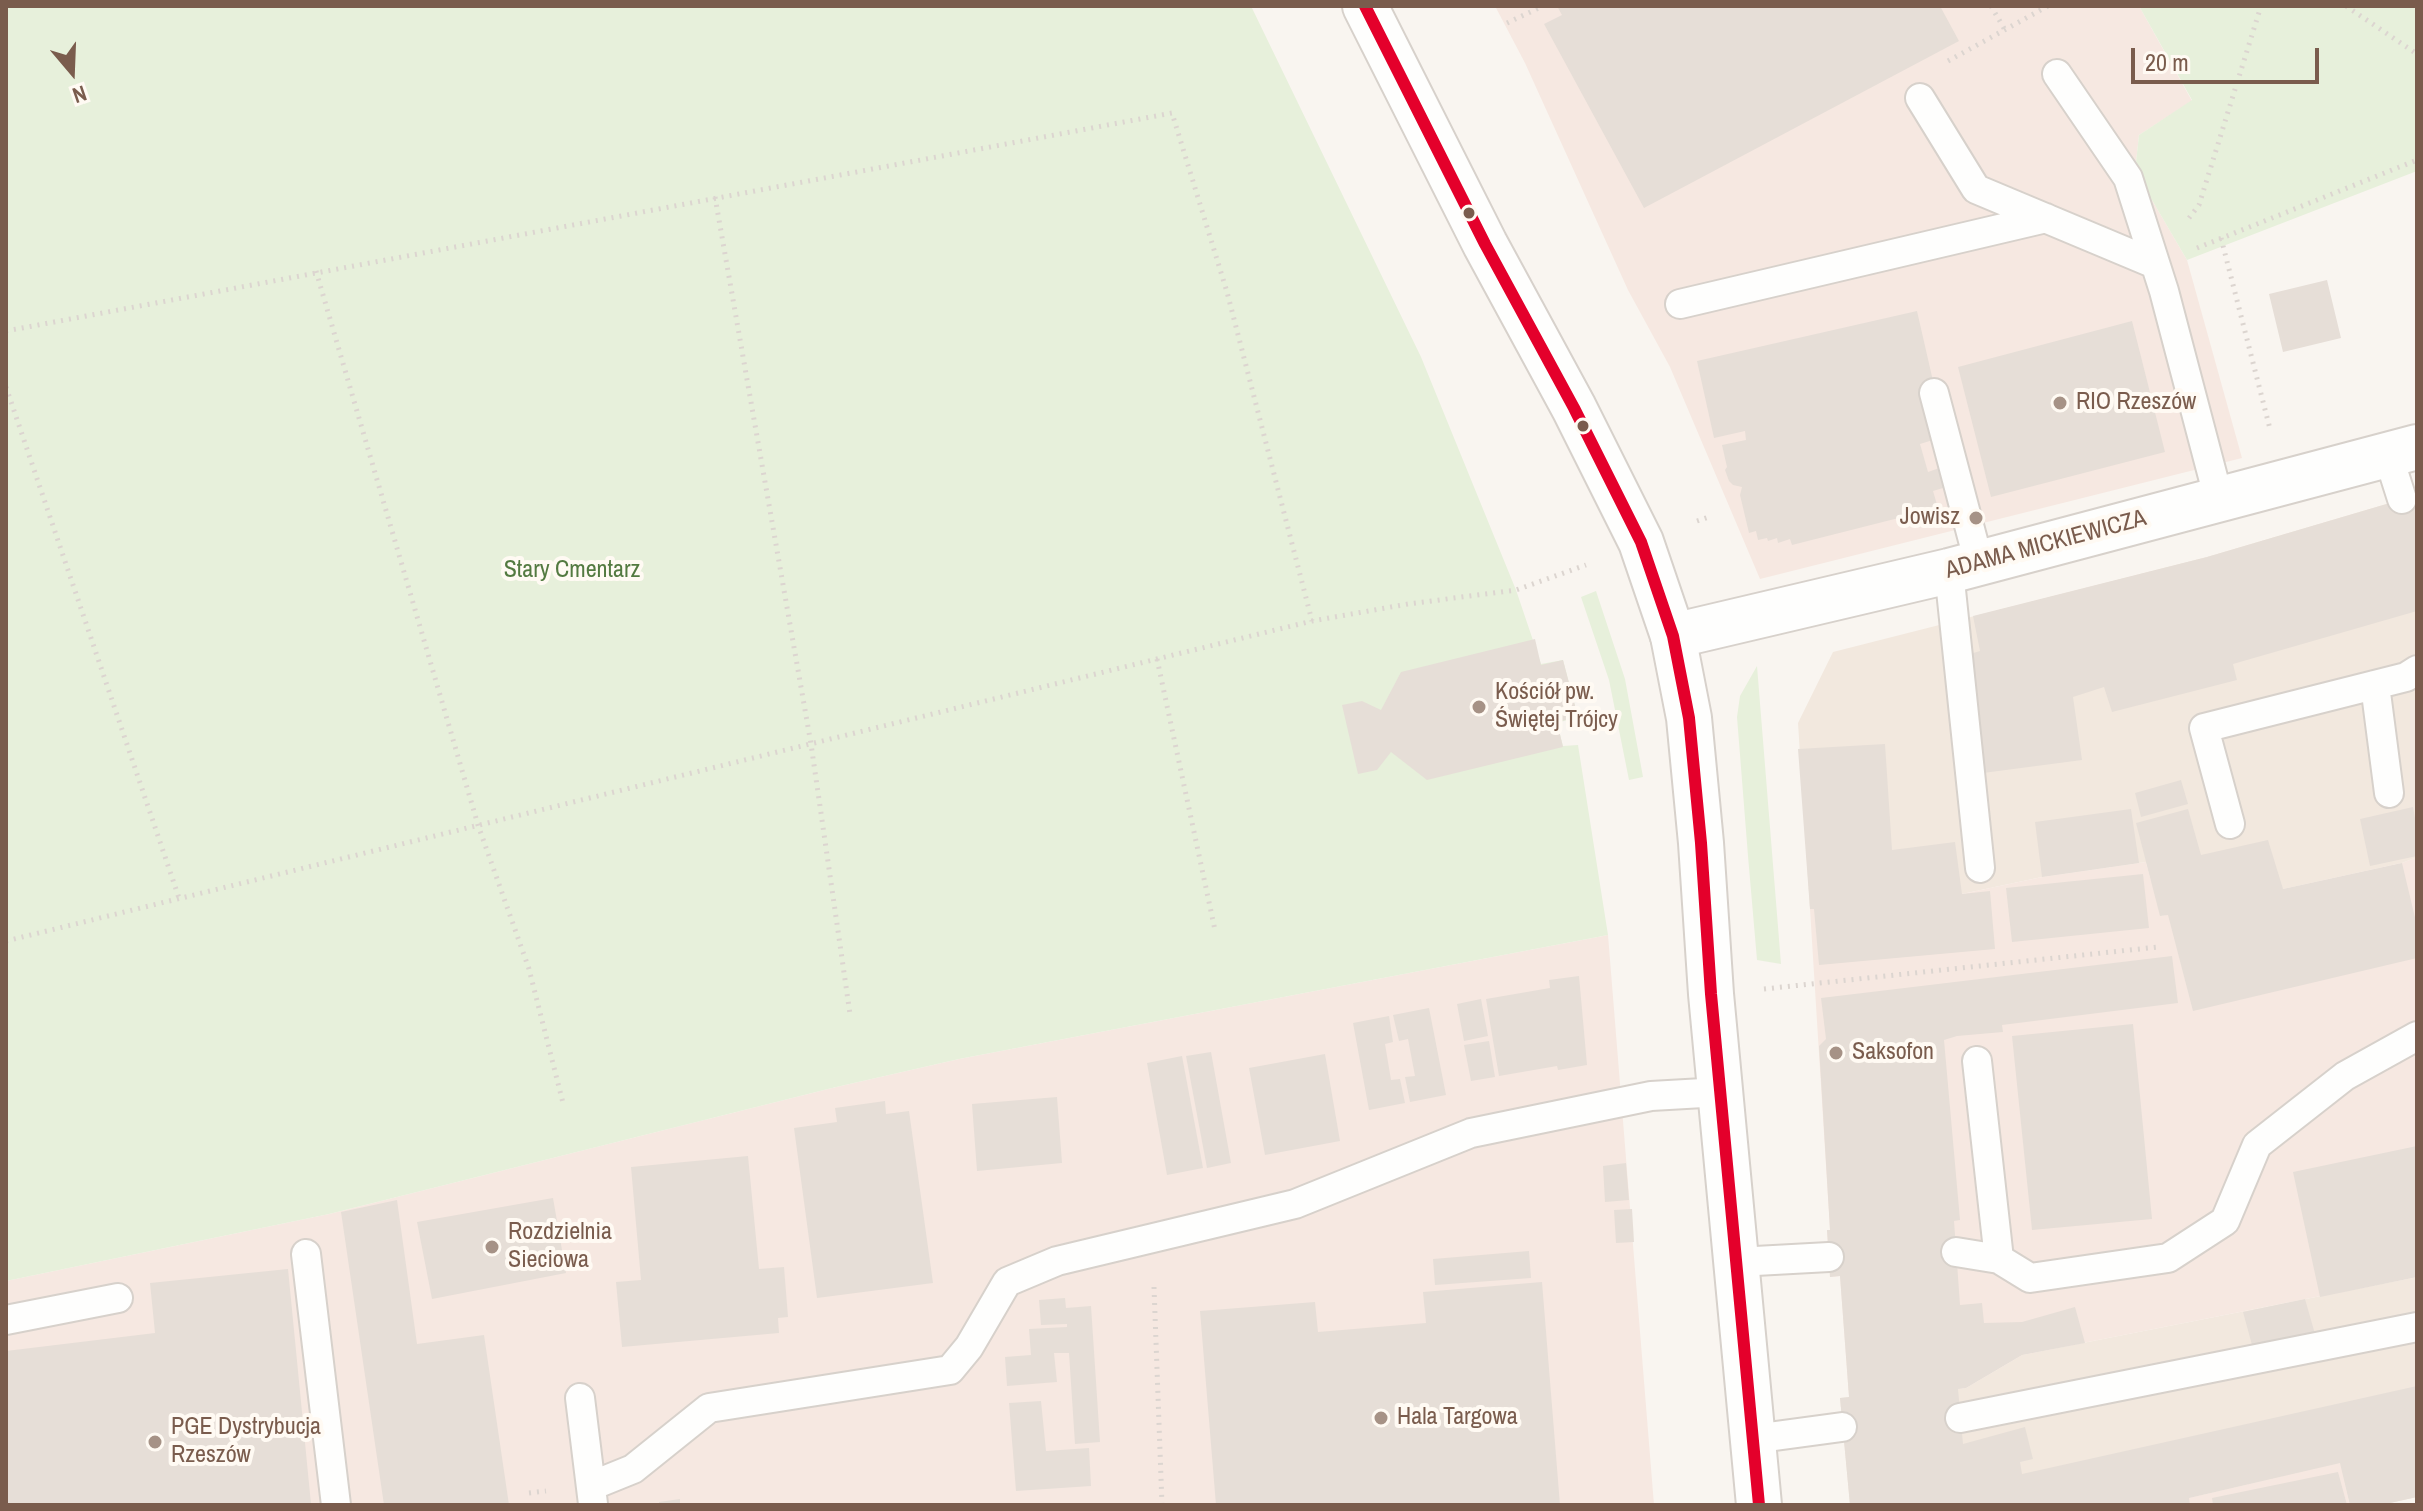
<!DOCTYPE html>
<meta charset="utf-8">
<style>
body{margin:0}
#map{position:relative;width:2423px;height:1511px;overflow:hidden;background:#f9f5f0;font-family:"Archivo Narrow",sans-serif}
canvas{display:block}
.frame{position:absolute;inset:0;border:8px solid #7a5c4d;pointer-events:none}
.north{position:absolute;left:32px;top:32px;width:80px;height:80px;-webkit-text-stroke:6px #fffaf3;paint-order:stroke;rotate:161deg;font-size:22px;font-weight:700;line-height:32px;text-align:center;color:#7a5c4d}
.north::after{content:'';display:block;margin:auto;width:28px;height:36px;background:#7a5c4d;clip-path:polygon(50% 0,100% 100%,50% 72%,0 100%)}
.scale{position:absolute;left:2131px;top:48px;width:188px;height:36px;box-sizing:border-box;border:4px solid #7a5c4d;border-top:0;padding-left:10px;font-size:24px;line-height:28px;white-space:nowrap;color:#7a5c4d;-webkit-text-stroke:6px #fffaf3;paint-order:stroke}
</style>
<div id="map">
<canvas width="2423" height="1511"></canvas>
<div class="frame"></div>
<div class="north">N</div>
<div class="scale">20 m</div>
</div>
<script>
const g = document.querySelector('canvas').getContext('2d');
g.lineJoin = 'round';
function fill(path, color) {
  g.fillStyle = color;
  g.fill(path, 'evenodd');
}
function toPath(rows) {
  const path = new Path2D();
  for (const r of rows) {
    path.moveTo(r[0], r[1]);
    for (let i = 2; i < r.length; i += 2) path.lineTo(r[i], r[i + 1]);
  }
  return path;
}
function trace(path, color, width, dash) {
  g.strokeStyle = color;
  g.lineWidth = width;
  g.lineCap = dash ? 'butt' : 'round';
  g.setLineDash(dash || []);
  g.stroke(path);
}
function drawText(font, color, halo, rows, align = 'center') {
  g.font = font + ' "Archivo Narrow",sans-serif';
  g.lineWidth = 8;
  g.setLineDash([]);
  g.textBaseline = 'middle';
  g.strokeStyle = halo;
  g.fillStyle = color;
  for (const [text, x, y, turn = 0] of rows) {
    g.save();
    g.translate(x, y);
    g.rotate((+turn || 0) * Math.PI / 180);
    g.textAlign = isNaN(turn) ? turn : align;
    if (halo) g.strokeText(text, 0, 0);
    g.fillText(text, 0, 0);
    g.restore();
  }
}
fill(toPath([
 [2417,495,2417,817,2415,818,2417,857,2402,863,2160,916,2146,862,2042,877,1962,894,1810,909,1798,723,1833,652,2207,557],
 [2417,1277,2417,1497,2381,1505,2350,1505,2339,1464,2157,1505,1850,1505,1840,1398,1966,1388,2022,1355]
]), '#f2e8de');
fill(toPath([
 [1495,6,2139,6,2192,101,2139,135,2135,171,2187,260,2242,458,1760,579,1670,367,1628,290,1525,63],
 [2417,857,2417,1277,2022,1355,1966,1388,1849,1397,1840,1276,1830,1277,1827,1230,1830,1230,1810,909,1962,894,2042,877,2146,862,2161,916,2402,863],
 [1608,935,1654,1505,6,1505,6,1281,329,1214,832,1088,959,1059],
 [2340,1463,2350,1505,2157,1505]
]), '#f6e8e1');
fill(toPath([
 [6,6,1251,6,1421,357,1516,590,1541,664,1563,660,1578,717,1557,723,1563,746,1578,745,1608,935,959,1059,832,1088,329,1214,6,1281],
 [2139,6,2417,6,2417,171,2187,260,2135,171,2139,135,2192,100],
 [1596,591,1625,679,1643,777,1629,780,1609,680,1581,597],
 [1757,666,1781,964,1757,960,1748,856,1737,717,1740,696]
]), '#e7f0db');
fill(toPath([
 [1557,6,1940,6,1959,41,1644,208,1544,24,1562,15],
 [2327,280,2341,338,2283,352,2269,294],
 [1917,311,1933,381,1921,384,1936,439,1920,444,1928,472,1948,465,1953,485,1933,491,1938,508,1792,545,1790,539,1778,543,1777,538,1768,541,1767,538,1758,540,1756,531,1749,533,1740,495,1742,487,1733,485,1729,481,1725,470,1727,467,1722,445,1746,440,1745,431,1714,438,1697,361],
 [2132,321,2165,452,1991,497,1958,367],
 [2417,495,2417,611,2233,664,2237,680,2112,712,2104,687,2073,697,2082,760,1983,773,1970,654,1980,651,1973,616,2207,557],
 [1535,639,1541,665,1563,660,1578,717,1557,722,1563,747,1427,780,1391,752,1377,770,1358,774,1342,705,1362,701,1381,710,1401,672],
 [1885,744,1892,850,1955,842,1962,894,1990,891,1995,949,1819,965,1814,909,1810,909,1798,749],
 [2181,780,2188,804,2141,817,2135,793],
 [2413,807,2417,829,2417,856,2370,866,2360,819],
 [2131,809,2139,863,2042,877,2035,822],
 [2188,809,2201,855,2268,840,2283,889,2402,863,2417,926,2417,958,2193,1011,2168,915,2160,916,2136,823],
 [2143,874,2149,928,2012,942,2006,888],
 [2172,956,2178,1003,2002,1025,2003,1032,1957,1036,1944,1040,1960,1220,1954,1221,1960,1305,1982,1303,1984,1323,2022,1322,2075,1307,2085,1343,2022,1355,1966,1388,1958,1389,1963,1444,2025,1427,2033,1459,2020,1462,2022,1474,2417,1386,2417,1497,2381,1505,2350,1505,2340,1463,2189,1498,2190,1505,1850,1505,1840,1398,1849,1397,1840,1276,1830,1277,1827,1230,1830,1230,1819,1046,1826,1039,1821,998],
 [1579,976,1587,1065,1558,1070,1557,1066,1499,1076,1486,999,1550,988,1549,980],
 [1481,999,1488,1036,1464,1041,1457,1004],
 [1429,1008,1446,1095,1410,1102,1405,1077,1415,1076,1408,1039,1399,1041,1393,1015],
 [1389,1016,1393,1042,1385,1044,1391,1080,1400,1079,1405,1103,1369,1110,1353,1023],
 [2133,1024,2152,1219,2032,1230,2012,1036],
 [1489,1041,1495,1077,1471,1081,1464,1045],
 [1211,1052,1231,1163,1207,1168,1186,1056],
 [1325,1054,1340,1141,1265,1155,1249,1068],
 [1182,1056,1203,1168,1167,1175,1147,1063],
 [1057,1097,1062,1163,977,1171,972,1104],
 [885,1101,886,1114,909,1111,933,1283,817,1298,794,1128,837,1122,835,1108],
 [2417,1146,2417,1277,2320,1297,2293,1172],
 [748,1156,759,1269,784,1267,788,1317,778,1318,779,1333,622,1347,616,1282,641,1280,631,1167],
 [1626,1163,1629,1200,1605,1202,1603,1166],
 [553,1198,566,1273,432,1299,417,1222],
 [397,1200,417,1344,484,1335,509,1505,384,1505,341,1212],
 [1632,1209,1634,1242,1616,1243,1614,1210],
 [1529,1251,1531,1278,1435,1285,1433,1259],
 [288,1269,311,1504,6,1505,6,1351,155,1333,150,1283],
 [1542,1282,1560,1505,1216,1505,1200,1311,1315,1302,1318,1332,1426,1323,1423,1292],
 [1065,1298,1066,1308,1091,1306,1100,1442,1075,1444,1069,1353,1054,1353,1057,1382,1007,1386,1005,1357,1031,1355,1029,1329,1067,1327,1067,1324,1041,1325,1039,1300],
 [2305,1299,2317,1341,2255,1356,2243,1312],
 [1041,1401,1046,1451,1089,1448,1091,1486,1016,1491,1009,1403],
 [2338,1472,2347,1505,2213,1505,2212,1498],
 [680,1499,680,1505,659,1505,659,1502]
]), '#e6ded7');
const service = toPath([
 [2057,74,2128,178,2164,291,2219,500],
 [1920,98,1976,189,2155,264],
 [1680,304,2046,218],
 [1934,393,1979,563],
 [2388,455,2402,499],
 [1949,571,1980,868],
 [2375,685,2389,793],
 [2230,824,2204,728,2406,677,2417,670],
 [1977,1061,1999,1259],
 [1956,1252,1999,1259,2030,1278,2168,1258,2225,1221,2257,1145,2345,1076,2417,1036],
 [306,1254,336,1505],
 [1737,1262,1829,1257],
 [6,1320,118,1298],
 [580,1398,593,1504],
 [1960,1418,2417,1327],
 [1753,1439,1842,1427],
 [591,1486,633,1469,709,1408,950,1370,969,1347,1007,1282,1057,1261,1295,1204,1471,1133,1651,1096,1721,1092]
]);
const minor = toPath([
 [1673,636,1949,571,2417,447]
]);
const tertiary = toPath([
 [1365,6,1485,244,1574,408,1641,542,1673,636,1689,718,1701,843,1711,994,1759,1505]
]);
trace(service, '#d7d1cb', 32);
trace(minor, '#d7d1cb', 48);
trace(tertiary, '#d7d1cb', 48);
trace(toPath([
 [1991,6,2005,30],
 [2346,6,2417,54],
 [1507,23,1543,6],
 [1948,61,2048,6],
 [715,197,811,744,850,1014],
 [2189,218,2199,205,2261,6],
 [2221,238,2270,429],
 [2197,248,2417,160],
 [316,271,478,825,529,969,563,1103],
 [6,331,1172,113,1227,292,1312,621],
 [6,387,179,898],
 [1697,521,1709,517],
 [1157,659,1215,930],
 [6,941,1312,621,1408,604,1516,590,1586,565],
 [1764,989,2158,947],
 [1154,1287,1162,1505],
 [529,1493,546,1491]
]), '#dcd5d0', 5, [2, 6]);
trace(service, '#fefefd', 28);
trace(minor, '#fefefd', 44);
trace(tertiary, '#fefefd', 44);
trace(toPath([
 [1365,6,1485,244,1574,408,1641,542,1673,636,1689,718,1701,843,1711,994,1759,1505]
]), '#e4002b', 12);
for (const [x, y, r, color] of [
 [1469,213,7,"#7a5c4d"],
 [2060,403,8,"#a69286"],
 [1583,426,7,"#7a5c4d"],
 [1976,518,8,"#a69286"],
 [1479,707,8,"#a69286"],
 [1836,1053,8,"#a69286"],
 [492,1247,8,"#a69286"],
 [1381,1418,8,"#a69286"],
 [155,1442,8,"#a69286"]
]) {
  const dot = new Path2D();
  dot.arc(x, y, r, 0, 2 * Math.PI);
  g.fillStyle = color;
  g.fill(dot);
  trace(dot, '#fffaf3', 3);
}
drawText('24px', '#7a5c4d', '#fffaf3', [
 ["RIO Rzeszów",2076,403],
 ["Jowisz",1960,518,"right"],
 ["Kościół pw.",1495,693],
 ["Świętej Trójcy",1495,721],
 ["Saksofon",1852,1053],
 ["Rozdzielnia",508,1233],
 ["Sieciowa",508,1261],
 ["Hala Targowa",1397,1418],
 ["PGE Dystrybucja",171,1428],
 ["Rzeszów",171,1456]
], 'left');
drawText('24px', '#7a5c4d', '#fffaf3', [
 ["ADAMA MICKIEWICZA",2046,545,-15]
]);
drawText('24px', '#537a41', '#fffaf3', [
 ["Stary Cmentarz",572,571]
]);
</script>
